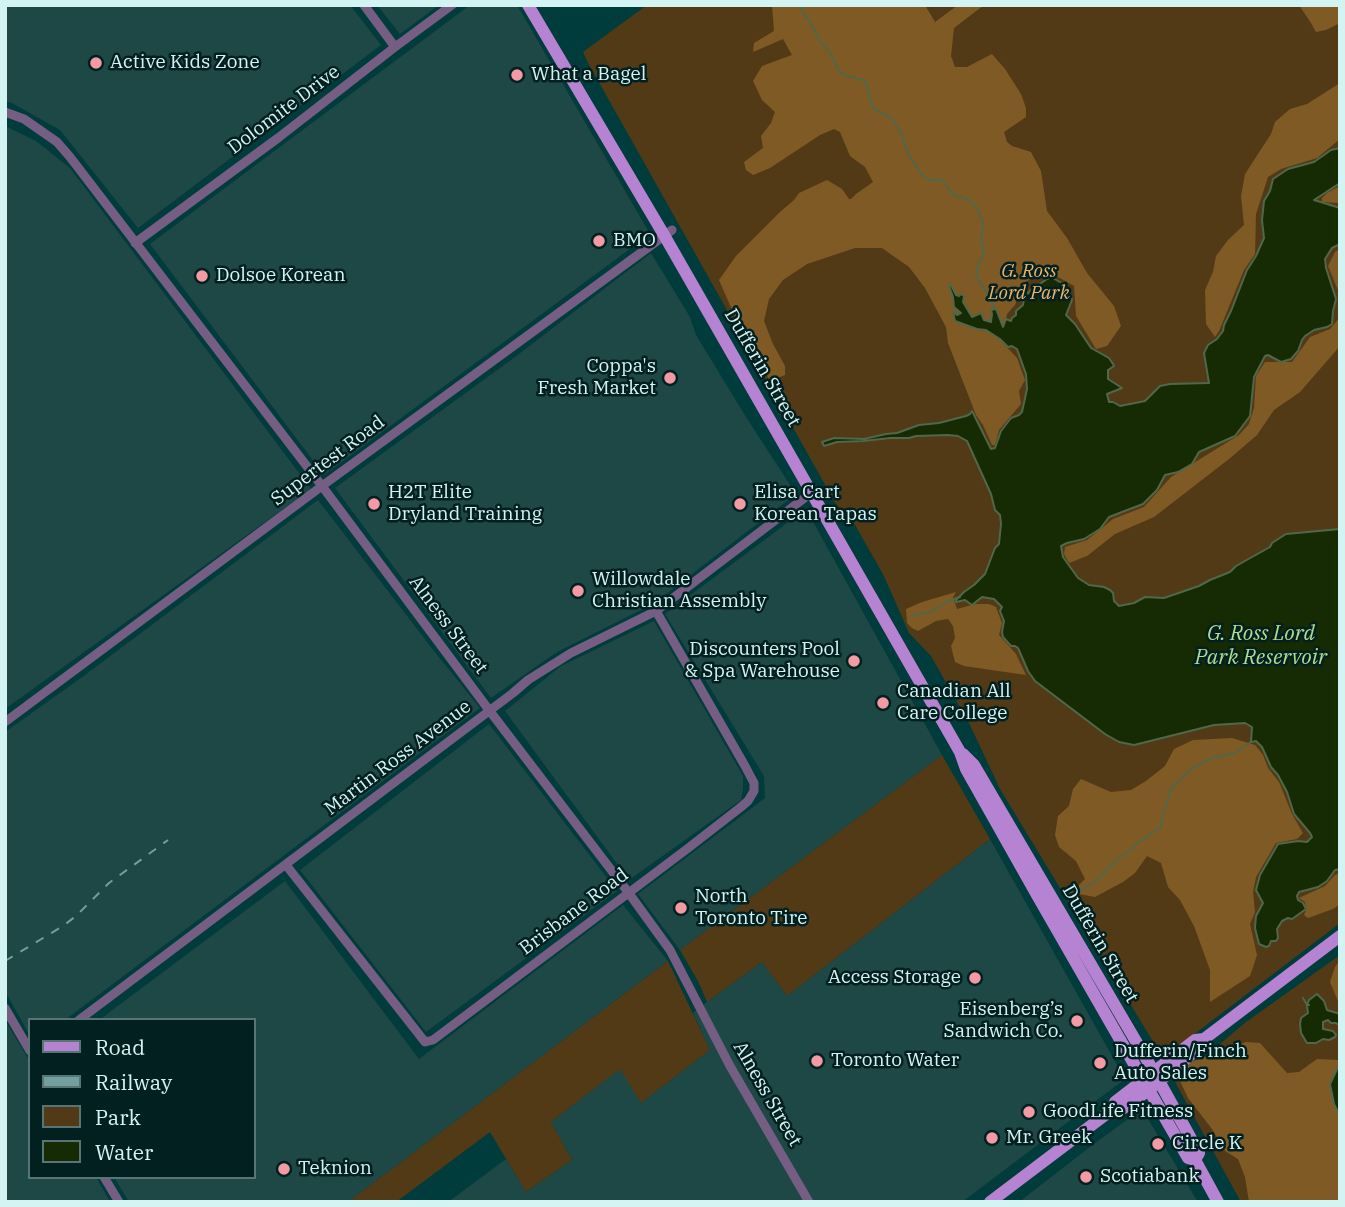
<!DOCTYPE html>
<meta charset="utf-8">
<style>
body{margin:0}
#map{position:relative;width:1345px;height:1207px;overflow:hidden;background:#003c3b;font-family:"IBM Plex Serif",serif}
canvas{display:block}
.frame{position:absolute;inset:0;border:7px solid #d3f4f2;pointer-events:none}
.legend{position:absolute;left:28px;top:1018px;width:228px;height:161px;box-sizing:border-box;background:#032020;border:2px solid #567574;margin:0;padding:9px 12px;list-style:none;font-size:21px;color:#d3f4f2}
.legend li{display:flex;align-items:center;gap:14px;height:35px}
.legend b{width:35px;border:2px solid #567574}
</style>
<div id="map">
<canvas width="1345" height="1207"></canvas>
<div class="frame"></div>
<ul class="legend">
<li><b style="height:9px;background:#b583d1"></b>Road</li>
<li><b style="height:9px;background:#719f9d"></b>Railway</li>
<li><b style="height:19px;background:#533a16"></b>Park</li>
<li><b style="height:19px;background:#162a03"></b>Water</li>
</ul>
</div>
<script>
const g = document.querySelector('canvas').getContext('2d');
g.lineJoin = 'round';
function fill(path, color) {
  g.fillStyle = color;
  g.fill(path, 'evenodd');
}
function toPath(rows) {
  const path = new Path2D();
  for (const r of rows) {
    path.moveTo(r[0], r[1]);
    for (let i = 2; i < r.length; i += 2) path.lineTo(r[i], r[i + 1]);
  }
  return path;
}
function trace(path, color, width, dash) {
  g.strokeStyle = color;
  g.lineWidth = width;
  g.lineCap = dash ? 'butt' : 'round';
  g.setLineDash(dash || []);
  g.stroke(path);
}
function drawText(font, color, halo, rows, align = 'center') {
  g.font = font + ' "IBM Plex Serif",serif';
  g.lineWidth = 5;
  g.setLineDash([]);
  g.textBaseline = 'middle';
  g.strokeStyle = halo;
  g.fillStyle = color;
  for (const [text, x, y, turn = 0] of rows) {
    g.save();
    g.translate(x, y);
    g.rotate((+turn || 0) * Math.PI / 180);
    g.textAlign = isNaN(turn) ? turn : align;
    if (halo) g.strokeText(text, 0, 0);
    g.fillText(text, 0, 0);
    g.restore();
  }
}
fill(toPath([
 [5,5,350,5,381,45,138,228,60,130,12,103,5,101],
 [377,5,439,5,400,34],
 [470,5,517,5,650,234,324,475,150,244],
 [5,126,36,141,70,168,311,489,5,709],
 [651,253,690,317,696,335,746,417,796,494,653,604,557,652,491,698,335,488,511,360],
 [318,500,434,651,480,708,65,1020,30,1020,30,1036,5,991,5,732,85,675],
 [806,509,942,755,680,950,638,894,765,798,764,776,665,614],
 [654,621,743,776,743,789,741,800,629,880,505,711,561,666],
 [489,724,617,891,426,1032,300,870],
 [990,839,1125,1079,962,1202,448,1202,506,1159,526,1192,572,1160,551,1122,621,1068,641,1103,710,1050,693,1013,707,1002,762,962,787,996],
 [285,881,419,1059,623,905,668,961,348,1202,129,1202,114,1177,254,1177,254,1020,99,1020],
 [5,1020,30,1062,30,1177,96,1177,110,1202,5,1202],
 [1142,1109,1198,1202,1019,1202,1095,1143]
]), '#1d4846');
fill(toPath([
 [647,5,1340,5,1340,923,1163,1058,1000,789,970,725,931,656,909,633,884,576,854,523,837,506,587,61,583,52],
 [942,755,990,839,787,996,762,962,707,1002,698,981,680,950],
 [1340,955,1340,1202,1241,1202,1175,1082,1246,1022],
 [668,961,710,1050,641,1103,620,1069,551,1122,572,1160,526,1192,490,1132,396,1202,348,1202]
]), '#533a16');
fill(toPath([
 [772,5,925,5,935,22,958,5,984,5,954,28,951,56,955,67,967,67,992,54,1005,69,1021,94,1026,108,1026,117,1004,132,1007,142,1012,146,1031,152,1041,171,1047,211,1067,238,1087,273,1114,306,1121,326,1107,346,1096,349,1076,316,1074,286,1051,273,1031,278,1022,286,1015,305,1007,314,1002,342,1017,358,1025,380,1019,391,1021,404,999,430,995,445,992,445,983,425,976,415,948,343,946,327,925,288,909,267,882,248,855,248,807,264,783,280,769,299,764,321,773,344,785,366,785,375,770,381,740,328,719,280,736,256,780,212,794,200,799,193,827,180,842,189,849,199,851,199,856,194,873,182,865,167,850,156,840,132,834,129,820,135,770,168,753,175,746,170,744,162,763,148,761,136,771,123,775,112,762,100,753,81,762,66,792,55,783,39,753,52,754,43,774,31],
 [1299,5,1340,5,1340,23,1326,30,1316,32,1311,23],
 [1340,83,1340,139,1317,158,1281,169,1268,177,1256,214,1255,254,1244,270,1219,331,1215,337,1206,324,1205,290,1213,272,1216,256,1228,240,1244,225,1241,196,1245,174,1271,134,1275,122,1290,109,1307,104],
 [1340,186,1340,203,1322,202,1322,198,1327,193],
 [1340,249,1340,295,1328,266,1335,252],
 [1340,317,1340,346,1300,392,1274,410,1257,435,1229,459,1154,517,1115,534,1087,556,1069,563,1064,554,1065,547,1087,540,1113,519,1144,507,1171,477,1239,435,1249,424,1254,408,1256,376,1265,362,1292,362,1310,337,1330,329],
 [956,592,953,597,957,609,975,604,989,604,996,607,1002,623,999,635,1016,654,1026,675,964,666,955,662,951,646,955,638,953,626,948,619,936,621,918,631,912,628,907,623,906,609,922,602],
 [1232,738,1255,745,1263,755,1268,768,1279,782,1292,814,1303,833,1297,839,1276,843,1256,877,1253,892,1255,912,1250,924,1257,955,1250,976,1210,1002,1210,970,1194,926,1180,900,1168,887,1161,863,1147,856,1135,873,1123,882,1095,897,1079,894,1079,885,1085,879,1076,861,1059,847,1055,835,1058,816,1069,806,1073,789,1081,779,1111,792,1131,790,1146,781,1165,766,1174,749,1193,740],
 [1340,873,1340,904,1333,909,1308,918,1304,915,1306,910,1305,902,1299,898,1325,886,1335,875],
 [1340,960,1340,1006,1330,982,1335,967],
 [1246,1042,1260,1043,1287,1073,1299,1072,1317,1059,1340,1060,1340,1202,1249,1202,1245,1177,1238,1159,1225,1151,1212,1129,1188,1098,1180,1081,1181,1069,1193,1061]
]), '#805a25');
const water = toPath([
 [1340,148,1340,183,1314,200,1340,208,1340,244,1332,248,1325,259,1326,268,1336,299,1333,311,1332,324,1327,327,1314,330,1305,336,1302,340,1298,351,1291,359,1281,362,1268,355,1265,356,1254,377,1250,416,1235,436,1199,452,1192,464,1178,472,1165,475,1157,490,1143,504,1109,517,1100,529,1084,539,1067,543,1061,546,1063,557,1078,578,1089,585,1104,587,1110,590,1113,593,1114,601,1119,606,1134,603,1145,597,1164,598,1199,586,1210,580,1230,572,1236,566,1270,547,1272,543,1286,534,1340,529,1340,869,1335,870,1327,881,1318,887,1299,892,1297,896,1298,900,1303,903,1306,909,1292,919,1288,918,1282,921,1277,929,1278,938,1276,941,1271,941,1269,946,1266,947,1259,944,1255,928,1256,916,1263,903,1256,890,1260,875,1278,844,1298,841,1307,842,1312,837,1310,833,1294,814,1287,792,1278,775,1271,767,1262,747,1256,741,1251,742,1252,727,1245,723,1214,725,1134,745,1119,742,1105,734,1035,681,1028,671,1018,648,1015,646,1011,646,1003,637,1002,632,1004,621,1000,611,1002,607,994,599,982,597,972,605,965,600,956,602,956,600,964,592,974,585,985,574,995,548,999,544,1001,524,1000,515,995,510,991,494,967,441,958,436,948,435,916,436,909,438,890,438,863,441,837,442,824,446,822,442,834,438,864,439,886,434,897,433,919,425,939,423,966,416,970,414,972,411,991,449,995,448,1001,431,1011,418,1019,415,1022,412,1027,389,1026,374,1017,349,1012,346,1008,347,1000,339,986,330,977,329,955,321,953,312,957,315,961,313,954,307,953,297,949,286,950,285,952,287,956,295,959,296,961,294,964,296,963,302,972,317,981,313,984,320,991,322,992,314,991,310,996,309,1003,327,1006,319,1011,321,1012,318,1016,315,1016,311,1023,305,1024,298,1030,291,1047,279,1051,277,1065,285,1070,293,1072,300,1066,315,1075,324,1091,348,1109,358,1113,364,1114,366,1108,370,1108,379,1122,388,1107,394,1109,402,1113,402,1120,406,1145,401,1160,386,1170,384,1209,383,1204,353,1208,345,1217,339,1223,331,1224,325,1231,311,1247,270,1256,256,1264,238,1262,220,1264,201,1270,191,1273,179,1288,169,1314,162,1331,150,1340,148],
 [1317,994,1324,1001,1327,1010,1340,1014,1340,1026,1336,1023,1331,1023,1328,1020,1323,1022,1323,1029,1333,1031,1336,1035,1335,1037,1329,1040,1323,1039,1316,1043,1307,1043,1301,1033,1300,1024,1301,1018,1308,1013,1307,1005,1309,1000,1317,994],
 [1340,1063,1339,1085,1340,1116,1334,1104,1330,1084,1340,1063]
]);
fill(water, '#162a03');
trace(water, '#4f674b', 2);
trace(toPath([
 [800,5,801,9,813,27,818,38,830,53,839,71,844,75,863,80,866,82,872,107,877,111,890,117,894,122,901,133,909,156,923,176,929,180,942,180,953,195,968,199,978,209,983,224,981,240,984,254,979,263,976,276,987,293,994,308],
 [912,615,931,612,946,602,960,597],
 [1071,893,1081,890,1096,881,1119,858,1132,849,1137,843,1161,827,1162,817,1172,787,1191,769,1212,758,1235,753,1251,742],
 [1303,998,1307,1005,1309,1005]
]), '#4f674b', 2);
trace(toPath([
 [364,5,395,47],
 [5,112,24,119,57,142,70,157,322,486,489,710,628,892,670,950,730,1066,809,1202],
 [135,243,278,138,395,47,452,5],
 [5,722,322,486,672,230],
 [286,865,425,1042,433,1040,687,849,741,807,748,801,754,791,754,783,745,766,656,611],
 [5,1008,30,1051],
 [79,1020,513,693,528,680,571,653,656,611,815,490],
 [104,1177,119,1202]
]), '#755d83', 9);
trace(toPath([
 [528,5,664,235,960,752,966,769,1037,895,1188,1158,1195,1160,1218,1202],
 [963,754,974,765,1154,1072,1199,1153,1195,1160],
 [1113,1109,1122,1109,1150,1089,1200,1047,1204,1039,1340,936],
 [990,1202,1113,1109,1115,1102,1195,1040,1204,1039]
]), '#b583d1', 12);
trace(toPath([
 [5,961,63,926,76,916,109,883,168,840]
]), '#719f9d', 2, [9, 9]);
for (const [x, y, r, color] of [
 [96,63,7,"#f49aa4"],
 [517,75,7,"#f49aa4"],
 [599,241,7,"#f49aa4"],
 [202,276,7,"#f49aa4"],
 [670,378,7,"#f49aa4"],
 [374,504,7,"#f49aa4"],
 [740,504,7,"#f49aa4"],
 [578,591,7,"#f49aa4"],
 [854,661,7,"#f49aa4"],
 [883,703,7,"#f49aa4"],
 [681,908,7,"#f49aa4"],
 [975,978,7,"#f49aa4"],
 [1077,1021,7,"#f49aa4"],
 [817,1061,7,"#f49aa4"],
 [1100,1063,7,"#f49aa4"],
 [1029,1112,7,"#f49aa4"],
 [992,1138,7,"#f49aa4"],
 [1158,1144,7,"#f49aa4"],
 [284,1169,7,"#f49aa4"],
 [1086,1177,7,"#f49aa4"]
]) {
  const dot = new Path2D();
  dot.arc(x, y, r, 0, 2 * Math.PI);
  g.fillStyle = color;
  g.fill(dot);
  trace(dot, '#032020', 2.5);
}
drawText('19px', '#d3f4f2', '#032020', [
 ["Active Kids Zone",110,63],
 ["What a Bagel",531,75],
 ["BMO",613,241],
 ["Dolsoe Korean",216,276],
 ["Coppa's",656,367,"right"],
 ["Fresh Market",656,389,"right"],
 ["H2T Elite",388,493],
 ["Dryland Training",388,515],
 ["Elisa Cart",754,493],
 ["Korean Tapas",754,515],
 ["Willowdale",592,580],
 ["Christian Assembly",592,602],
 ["Discounters Pool",840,650,"right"],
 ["& Spa Warehouse",840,672,"right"],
 ["Canadian All",897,692],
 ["Care College",897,714],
 ["North",695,897],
 ["Toronto Tire",695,919],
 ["Access Storage",961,978,"right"],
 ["Eisenberg’s",1063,1010,"right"],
 ["Sandwich Co.",1063,1032,"right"],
 ["Dufferin/Finch",1114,1052],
 ["Auto Sales",1114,1074],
 ["Toronto Water",831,1061],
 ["GoodLife Fitness",1043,1112],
 ["Mr. Greek",1006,1138],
 ["Circle K",1172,1144],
 ["Teknion",298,1169],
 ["Scotiabank",1100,1177]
], 'left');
drawText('19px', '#d3f4f2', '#032020', [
 ["Dolomite Drive",284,110,-37],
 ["Dufferin Street",762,368,60],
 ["Supertest Road",328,461,-37],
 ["Alness Street",448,625,53],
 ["Martin Ross Avenue",398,758,-37],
 ["Brisbane Road",574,912,-37],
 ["Dufferin Street",1100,944,60],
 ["Alness Street",767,1094,60]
]);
drawText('italic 19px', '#edb367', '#032020', [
 ["G. Ross",1029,272],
 ["Lord Park",1029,294]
]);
drawText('italic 21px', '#b0dd8e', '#032020', [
 ["G. Ross Lord",1261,634],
 ["Park Reservoir",1261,658]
]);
</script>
